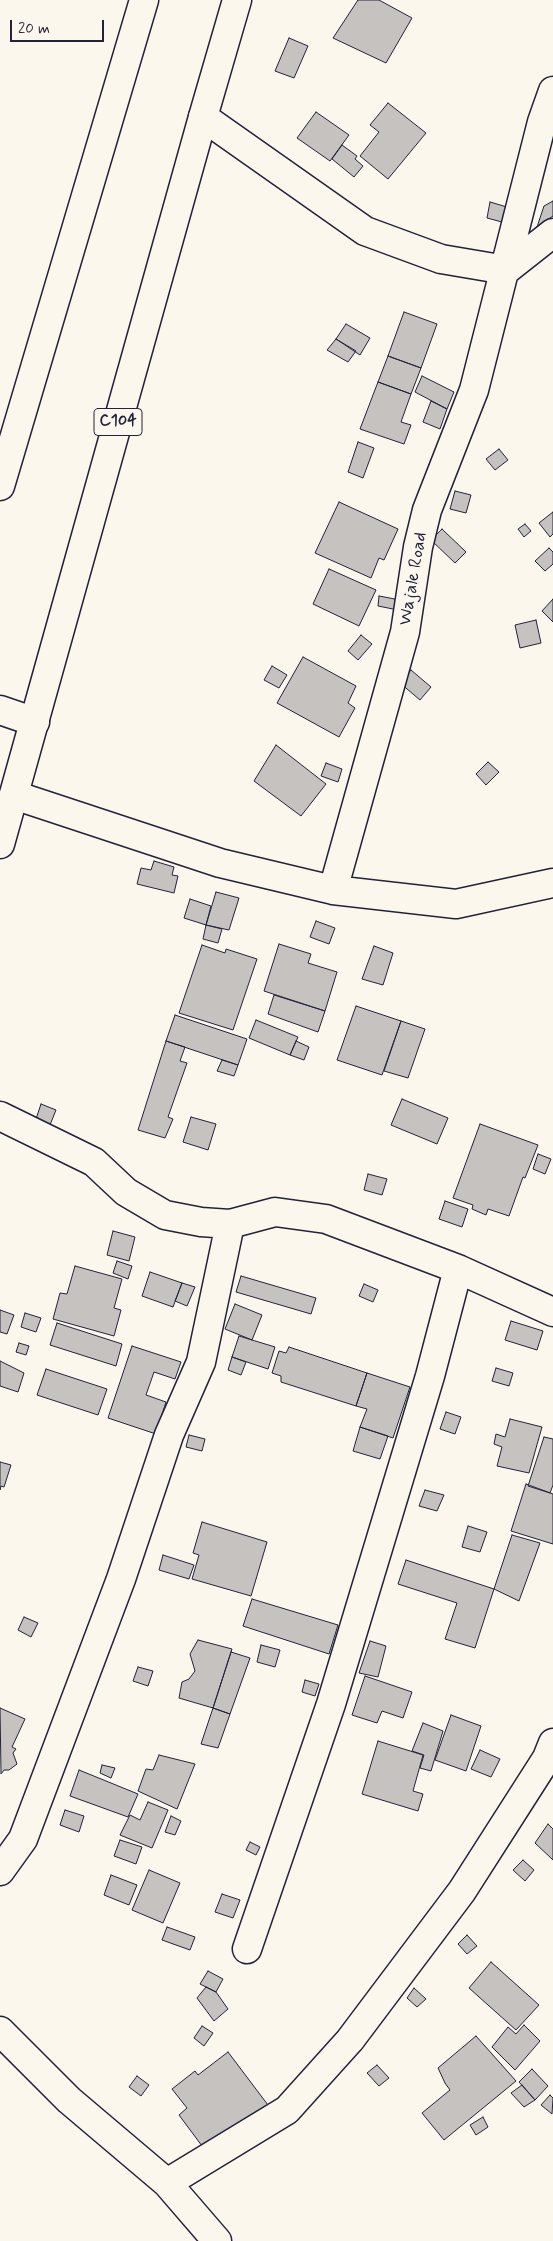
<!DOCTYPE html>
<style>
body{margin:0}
#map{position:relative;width:553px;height:2241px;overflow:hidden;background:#fbf7ec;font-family:Mynerve,sans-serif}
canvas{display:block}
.scale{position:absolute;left:10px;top:20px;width:94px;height:22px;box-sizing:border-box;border:2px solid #22223b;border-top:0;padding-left:6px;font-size:15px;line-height:18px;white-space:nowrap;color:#22223b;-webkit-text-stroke:4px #fbf7ec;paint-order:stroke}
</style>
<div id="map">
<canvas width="553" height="2241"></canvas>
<div class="scale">20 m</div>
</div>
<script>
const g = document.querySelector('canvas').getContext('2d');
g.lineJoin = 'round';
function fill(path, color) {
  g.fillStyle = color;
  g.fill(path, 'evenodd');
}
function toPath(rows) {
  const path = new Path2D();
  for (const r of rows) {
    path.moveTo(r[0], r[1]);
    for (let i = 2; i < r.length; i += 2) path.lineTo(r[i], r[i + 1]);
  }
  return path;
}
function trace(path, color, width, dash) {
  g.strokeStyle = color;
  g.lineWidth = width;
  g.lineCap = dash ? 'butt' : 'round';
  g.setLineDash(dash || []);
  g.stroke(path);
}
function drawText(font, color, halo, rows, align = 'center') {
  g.font = font + ' Mynerve,sans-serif';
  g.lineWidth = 4;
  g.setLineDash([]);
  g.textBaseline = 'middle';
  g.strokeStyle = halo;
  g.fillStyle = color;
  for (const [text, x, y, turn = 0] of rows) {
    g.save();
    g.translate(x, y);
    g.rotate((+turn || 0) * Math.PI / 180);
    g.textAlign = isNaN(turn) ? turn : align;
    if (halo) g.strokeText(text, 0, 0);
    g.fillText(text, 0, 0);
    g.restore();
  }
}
const building = toPath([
 [358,0,379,0,412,18,386,63,333,38,358,0],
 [289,38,308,46,294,78,275,71,289,38],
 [388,103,426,133,388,179,360,156,379,132,370,125,388,103],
 [316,112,349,135,330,161,297,138,316,112],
 [342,145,357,156,355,159,363,166,354,177,332,159,342,145],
 [553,201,553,216,537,227,544,206,553,201],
 [490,202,507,207,502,222,487,218,490,202],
 [404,312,437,324,421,368,388,356,404,312],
 [346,324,370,338,360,355,336,339,346,324],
 [336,339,356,351,348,362,327,350,336,339],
 [388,356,421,368,411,394,378,382,388,356],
 [422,376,454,392,447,409,415,392,422,376],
 [378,382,411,394,401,422,411,425,404,444,360,429,378,382],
 [431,401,447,409,440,429,423,422,431,401],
 [358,442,374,448,363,478,348,472,358,442],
 [499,449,508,460,495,470,486,459,499,449],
 [455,491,471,495,466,513,450,509,455,491],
 [339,502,398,529,384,560,379,558,371,578,315,553,339,502],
 [553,512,553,534,550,537,539,523,553,512],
 [525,524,531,531,524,537,518,529,525,524],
 [442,529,466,552,455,563,431,540,442,529],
 [549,548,553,552,553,564,545,571,535,561,549,548],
 [329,569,376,590,359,626,313,604,329,569],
 [379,596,400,600,398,610,378,606,379,596],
 [553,599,553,622,542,611,553,599],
 [536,620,541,643,520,648,515,625,536,620],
 [361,635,372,644,358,660,348,651,361,635],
 [303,657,356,686,348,703,355,708,339,737,277,703,303,657],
 [272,666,287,675,279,688,264,680,272,666],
 [411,670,431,687,420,700,400,683,411,670],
 [276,745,326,784,301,816,254,781,276,745],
 [488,762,499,772,486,785,476,774,488,762],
 [326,763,342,769,338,782,321,776,326,763],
 [154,861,174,867,172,875,178,876,174,893,137,884,141,868,151,870,154,861],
 [216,892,239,898,229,930,206,925,216,892],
 [190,899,211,906,206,925,184,918,190,899],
 [316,921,335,928,329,944,310,937,316,921],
 [206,925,222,929,218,943,203,939,206,925],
 [279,944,311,954,308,963,337,972,325,1011,264,991,279,944],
 [202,945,225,953,226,949,257,959,233,1030,179,1013,202,945],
 [374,946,393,953,383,985,362,979,374,946],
 [274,995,325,1011,318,1032,268,1014,274,995],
 [356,1006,401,1021,382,1075,337,1060,356,1006],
 [175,1015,247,1039,238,1065,166,1041,175,1015],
 [256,1020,298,1037,290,1055,249,1038,256,1020],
 [401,1021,425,1029,408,1078,384,1071,401,1021],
 [166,1041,185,1047,180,1061,187,1063,168,1117,173,1119,165,1138,138,1130,166,1041],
 [296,1041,309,1047,304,1060,290,1055,296,1041],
 [222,1060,238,1065,234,1076,217,1071,222,1060],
 [402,1099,448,1118,437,1144,391,1125,402,1099],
 [41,1104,56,1110,50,1125,36,1119,41,1104],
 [191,1117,216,1124,208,1150,183,1142,191,1117],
 [480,1124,538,1145,525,1178,523,1177,509,1216,488,1209,486,1215,472,1209,473,1205,453,1198,480,1124],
 [538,1154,551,1159,545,1174,533,1169,538,1154],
 [368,1174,387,1179,382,1195,364,1190,368,1174],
 [445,1201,468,1209,462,1227,439,1219,445,1201],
 [113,1231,135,1237,129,1261,107,1255,113,1231],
 [117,1261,132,1266,128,1279,113,1273,117,1261],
 [75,1266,122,1279,114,1308,121,1310,114,1336,53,1319,60,1293,67,1294,75,1266],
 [150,1272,182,1283,173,1307,142,1296,150,1272],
 [241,1276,316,1298,311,1314,236,1292,241,1276],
 [182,1283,195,1287,187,1306,175,1301,182,1283],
 [364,1284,378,1290,373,1302,359,1296,364,1284],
 [235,1304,262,1315,252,1340,225,1329,235,1304],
 [0,1310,14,1315,7,1334,0,1332,0,1310],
 [25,1313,41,1318,36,1332,21,1327,25,1313],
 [511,1321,543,1331,537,1350,505,1340,511,1321],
 [57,1323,122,1344,116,1366,50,1345,57,1323],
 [239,1336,275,1347,268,1369,232,1357,239,1336],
 [19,1343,29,1346,26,1355,16,1352,19,1343],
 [132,1346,181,1362,175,1379,154,1372,146,1395,166,1402,156,1434,108,1418,132,1346],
 [289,1347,367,1373,356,1406,281,1382,281,1376,272,1373,279,1351,286,1353,289,1347],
 [232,1357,246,1362,241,1375,228,1370,232,1357],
 [0,1361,24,1373,18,1392,0,1386,0,1361],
 [496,1368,513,1373,509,1386,492,1381,496,1368],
 [46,1369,107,1389,98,1415,37,1395,46,1369],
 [367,1373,410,1387,393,1438,360,1427,367,1409,356,1406,367,1373],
 [446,1412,461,1417,455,1434,440,1429,446,1412],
 [510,1419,542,1427,529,1473,497,1466,502,1447,494,1444,496,1434,505,1437,510,1419],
 [360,1427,388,1436,380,1459,353,1451,360,1427],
 [189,1435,205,1439,202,1451,186,1447,189,1435],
 [544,1437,553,1439,553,1485,550,1493,528,1486,544,1437],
 [0,1462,11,1465,4,1487,1,1486,0,1490,0,1462],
 [526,1484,553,1494,553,1544,511,1531,526,1484],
 [425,1490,444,1495,437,1511,419,1506,425,1490],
 [202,1522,267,1542,251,1596,192,1579,199,1555,193,1553,202,1522],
 [468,1526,487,1532,480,1552,462,1547,468,1526],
 [512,1535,540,1543,519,1601,494,1589,512,1535],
 [163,1555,194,1565,189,1579,159,1570,163,1555],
 [406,1560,494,1589,475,1648,445,1639,457,1603,398,1584,406,1560],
 [252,1599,338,1625,329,1654,243,1626,252,1599],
 [24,1617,38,1623,31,1637,18,1630,24,1617],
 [198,1640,232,1649,213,1708,179,1698,182,1682,189,1679,195,1671,190,1654,198,1640],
 [370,1641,386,1646,378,1677,359,1673,370,1641],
 [261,1645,280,1650,275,1667,257,1662,261,1645],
 [231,1652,250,1658,230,1714,213,1708,231,1652],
 [138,1667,153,1671,148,1686,133,1681,138,1667],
 [365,1676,412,1692,403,1718,382,1711,377,1723,352,1715,365,1676],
 [305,1680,319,1684,315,1696,302,1692,305,1680],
 [0,1708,25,1719,12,1747,16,1749,13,1753,17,1764,9,1770,4,1770,1,1774,0,1708],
 [213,1708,230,1714,218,1748,201,1744,213,1708],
 [451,1715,481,1726,466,1771,435,1760,451,1715],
 [423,1723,443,1731,431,1771,420,1768,424,1755,412,1751,423,1723],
 [378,1741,423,1755,413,1791,423,1794,418,1811,362,1794,378,1741],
 [480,1750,500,1759,491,1777,471,1769,480,1750],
 [159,1755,195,1764,177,1809,138,1791,146,1769,153,1770,159,1755],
 [102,1765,115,1768,111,1778,100,1773,102,1765],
 [79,1770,138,1794,128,1817,70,1796,79,1770],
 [148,1802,168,1810,152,1848,120,1835,130,1815,140,1820,148,1802],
 [65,1810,84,1816,79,1832,60,1825,65,1810],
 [171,1816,181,1821,175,1835,165,1832,171,1816],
 [548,1824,553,1829,553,1860,535,1843,548,1824],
 [120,1840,142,1847,136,1864,114,1856,120,1840],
 [250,1842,260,1847,256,1855,246,1850,250,1842],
 [523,1860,534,1870,525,1881,513,1870,523,1860],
 [149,1870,180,1883,163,1923,132,1910,149,1870],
 [111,1875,137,1885,129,1905,104,1895,111,1875],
 [222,1894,240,1900,233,1918,215,1912,222,1894],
 [167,1927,195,1937,190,1950,162,1940,167,1927],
 [467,1935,477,1946,467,1954,458,1944,467,1935],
 [491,1962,539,2005,516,2030,469,1988,491,1962],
 [208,1971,223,1979,216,1992,200,1984,208,1971],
 [206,1987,216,1992,228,2009,214,2021,197,1998,206,1987],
 [414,1988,426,1999,417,2007,407,1998,414,1988],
 [524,2025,540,2041,515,2070,492,2047,508,2027,516,2034,524,2025],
 [202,2026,213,2033,204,2046,194,2038,202,2026],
 [476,2036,516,2081,444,2140,422,2113,450,2090,445,2083,438,2068,476,2036],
 [228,2052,271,2109,205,2150,179,2115,187,2108,172,2089,195,2071,198,2075,228,2052],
 [377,2065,389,2078,379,2086,367,2073,377,2065],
 [532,2069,548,2086,535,2100,519,2082,532,2069],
 [137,2076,149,2085,141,2096,129,2087,137,2076],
 [522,2085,535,2100,524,2107,511,2093,522,2085],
 [550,2095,553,2098,552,2114,541,2105,550,2095],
 [483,2117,488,2127,476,2135,470,2125,483,2117]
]);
fill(building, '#c6c2c0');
trace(building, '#22223b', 1);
const minor = toPath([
 [203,117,365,231,441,259,506,270,553,233],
 [0,486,144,0],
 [0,710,35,722],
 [14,795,220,863,333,890,456,904,553,883],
 [333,890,405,632,418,547,427,510,474,390,542,122,553,91],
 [0,1116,94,1162,126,1192,165,1215,201,1222,230,1224,275,1212,326,1219,458,1269,553,1312],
 [0,1871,23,1839,121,1579,169,1435,201,1362,230,1224],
 [247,1949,331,1704,430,1376,458,1269],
 [0,2031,69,2100,167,2183,217,2241],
 [167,2183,287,2110,350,2040,462,1891,547,1758,553,1743]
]);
const highway = toPath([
 [0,844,203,117,237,0]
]);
trace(minor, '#22223b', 31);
trace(highway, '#22223b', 31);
trace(minor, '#fbf7ec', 28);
trace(highway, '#fbf7ec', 28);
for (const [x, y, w] of [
 [118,422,48]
]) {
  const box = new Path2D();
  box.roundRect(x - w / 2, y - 13.5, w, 27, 4);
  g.fillStyle = '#fbf7ec';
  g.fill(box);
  trace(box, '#22223b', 1);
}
drawText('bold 16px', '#22223b', null, [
 ["C104",118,422]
]);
drawText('18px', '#22223b', '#fbf7ec', [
 ["Wajale Road",414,579,-80]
]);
</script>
